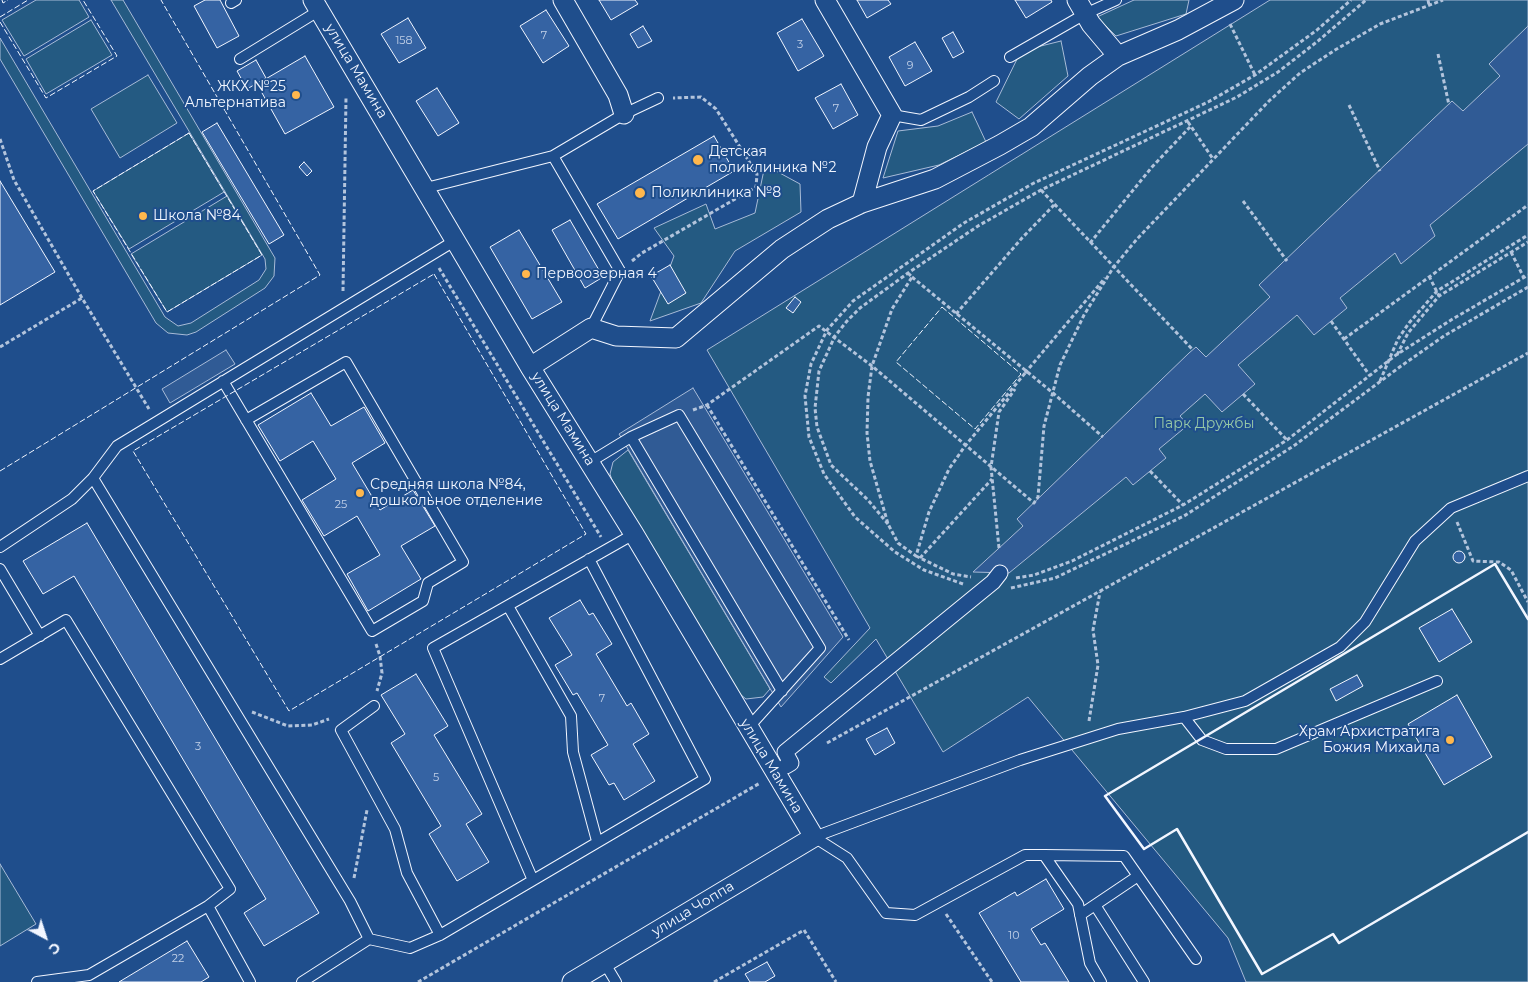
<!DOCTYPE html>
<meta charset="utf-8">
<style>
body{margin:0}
#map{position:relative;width:1528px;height:982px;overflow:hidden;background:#1f4e8c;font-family:Montserrat,sans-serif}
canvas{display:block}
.north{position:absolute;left:20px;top:912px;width:50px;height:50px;-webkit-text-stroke:4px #1f4e8c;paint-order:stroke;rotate:140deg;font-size:14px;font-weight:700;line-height:20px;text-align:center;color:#f2f6ff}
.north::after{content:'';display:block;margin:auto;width:18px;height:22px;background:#f2f6ff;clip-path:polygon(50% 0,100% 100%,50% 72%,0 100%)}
</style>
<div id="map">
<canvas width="1528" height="982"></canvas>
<div class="north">С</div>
</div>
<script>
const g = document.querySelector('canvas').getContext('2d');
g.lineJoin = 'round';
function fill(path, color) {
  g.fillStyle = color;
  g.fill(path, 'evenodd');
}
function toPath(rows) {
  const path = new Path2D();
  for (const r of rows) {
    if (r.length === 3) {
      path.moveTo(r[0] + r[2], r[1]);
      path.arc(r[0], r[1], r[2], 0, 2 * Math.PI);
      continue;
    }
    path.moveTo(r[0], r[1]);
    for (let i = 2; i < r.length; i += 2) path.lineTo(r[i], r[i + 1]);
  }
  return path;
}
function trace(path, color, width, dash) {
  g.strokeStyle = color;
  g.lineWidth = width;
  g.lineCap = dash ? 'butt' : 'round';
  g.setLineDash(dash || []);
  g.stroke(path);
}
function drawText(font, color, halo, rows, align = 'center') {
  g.font = font + ' Montserrat,sans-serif';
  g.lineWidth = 4;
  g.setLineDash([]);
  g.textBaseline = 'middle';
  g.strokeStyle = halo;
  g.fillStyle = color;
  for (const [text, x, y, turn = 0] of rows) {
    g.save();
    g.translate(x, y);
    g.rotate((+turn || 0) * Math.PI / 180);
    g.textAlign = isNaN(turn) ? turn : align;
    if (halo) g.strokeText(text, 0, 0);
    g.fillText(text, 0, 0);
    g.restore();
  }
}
const green = toPath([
 [36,0,79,0,89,17,24,56,2,20,36,0],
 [111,0,123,0,275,258,274,276,265,288,196,332,187,335,168,333,156,323,0,59,0,38,165,317,178,326,191,323,259,280,266,269,265,259,111,0],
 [1134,0,1189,0,1186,14,1116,36,1097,17,1134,0],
 [1270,0,1528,0,1528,982,1246,982,1228,938,1028,697,943,752,876,639,831,683,824,677,870,628,707,350,1270,0],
 [91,20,112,55,46,94,26,59,91,20],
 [1061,41,1068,76,1019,119,996,102,1021,51,1061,41],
 [148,75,177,123,120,158,91,109,148,75],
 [972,112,986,142,939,165,883,178,898,131,938,126,972,112],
 [189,133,224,192,129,249,93,191,189,133],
 [765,165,800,184,801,212,735,251,701,303,650,321,674,256,654,228,706,204,715,229,755,213,765,165],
 [227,196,262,255,167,312,131,254,227,196],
 [628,450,770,689,763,697,746,699,735,690,612,480,610,474,613,462,628,450],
 [0,864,36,924,0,946,0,864]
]);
fill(green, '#245a82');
trace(green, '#a8bbd7', 1);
const parking = toPath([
 [1528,26,1528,144,1430,225,1435,236,1401,264,1395,253,1340,298,1347,308,1314,335,1297,315,1238,365,1255,384,1222,412,1205,394,1180,416,1188,425,1159,449,1166,458,1133,485,1126,477,1009,573,973,572,1023,526,1017,519,1189,353,1196,347,1206,357,1270,297,1259,285,1452,101,1463,111,1500,76,1489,64,1528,26],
 [226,350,235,364,170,403,162,389,226,350],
 [693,388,843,637,781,707,619,434,693,388]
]);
fill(parking, '#305b95');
trace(parking, '#a8bbd7', 1);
const building = toPath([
 [205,0,220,0,239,36,217,48,194,6,205,0],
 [599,0,635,0,638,4,611,20,599,0],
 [857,0,888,0,891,4,867,18,857,0],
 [1015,0,1051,0,1052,2,1026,18,1015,0],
 [546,10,569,46,543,63,520,26,546,10],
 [408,18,426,48,399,63,381,34,408,18],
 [802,19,824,56,798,71,777,33,802,19],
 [643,26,652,41,638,48,630,34,643,26],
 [953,32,964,52,953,58,942,38,953,32],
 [915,42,932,71,905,86,889,57,915,42],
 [305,56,334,107,285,134,257,84,305,56],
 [256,60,266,78,247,89,237,71,256,60],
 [841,84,858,115,833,129,815,98,841,84],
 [437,88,459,123,438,136,416,101,437,88],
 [217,123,284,235,269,244,202,132,217,123],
 [714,136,734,171,618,239,597,204,714,136],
 [304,162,312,171,307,176,299,167,304,162],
 [0,181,55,272,0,305,0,181],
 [570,220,603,277,585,288,552,230,570,220],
 [519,230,562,302,532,319,490,247,519,230],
 [670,265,686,293,668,304,651,276,670,265],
 [795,297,801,302,793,313,786,308,795,297],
 [311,393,331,426,364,407,385,443,352,463,380,510,413,490,435,526,401,546,421,579,368,611,347,574,380,555,357,516,324,536,302,500,336,479,313,441,280,461,258,425,311,393],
 [87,523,319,913,264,946,244,913,266,899,74,576,43,594,23,561,87,523],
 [1459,557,6],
 [580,600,589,615,593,613,612,644,596,654,627,706,631,703,649,734,633,744,655,781,624,800,614,783,609,785,591,755,608,745,577,693,573,695,555,665,572,655,549,618,580,600],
 [1452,609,1472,642,1439,662,1419,628,1452,609],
 [416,674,448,726,434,735,482,814,466,824,489,862,457,881,429,834,441,826,391,743,405,734,381,695,416,674],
 [1357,675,1363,686,1336,701,1330,689,1357,675],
 [1457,695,1492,757,1444,785,1408,724,1457,695],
 [887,728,895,743,875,755,866,739,887,728],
 [1046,879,1064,909,1031,929,1041,945,1045,943,1069,982,1021,982,979,913,1015,892,1017,896,1046,879],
 [187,941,209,977,201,982,119,982,187,941],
 [767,962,775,976,765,982,750,982,745,974,767,962]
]);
fill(building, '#3563a3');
trace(building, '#f2f6ff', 1);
const service = toPath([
 [231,3,236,0],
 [1010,57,1085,14,1116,0],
 [240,59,320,10],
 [892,115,921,120,969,97,994,81],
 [553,156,620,271,591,328],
 [426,188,553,156,624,114,658,98],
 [223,381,372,631,423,601,428,583,463,562,346,362,246,420],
 [631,437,782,691],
 [590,462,631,437,679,415,820,648,748,728],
 [93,478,350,901,369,939],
 [0,547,72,499,93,478,117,446,456,240],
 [0,569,40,636],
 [508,606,571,716,573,752,597,841],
 [0,659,66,620,230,889,208,906,250,982],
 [374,706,341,730,395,829,407,873,440,935],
 [1184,717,1202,740,1226,749,1276,749,1437,681],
 [814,837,1020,760,1118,729,1184,717,1245,701,1340,647,1365,622,1415,541,1451,508,1528,476],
 [814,837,847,858,886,913,915,915,1025,855,1044,855,1078,904,1090,963,1101,982],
 [1044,855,1124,856,1196,959],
 [532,878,433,648,634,534],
 [1095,905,1144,982],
 [1080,915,1138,876],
 [604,962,616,982],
 [37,982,89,975,208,906],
 [302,982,369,939,410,948,440,935,705,779,589,559]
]);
const pedestrian = toPath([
 [786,766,791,763,785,752,993,582,1000,573]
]);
const minor = toPath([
 [313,0,530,367,634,534,814,837,572,982],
 [563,0,618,95,624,114],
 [825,0,892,115,877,147,862,203],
 [1077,0,1091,24,1118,56],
 [530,367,591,328,616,336,676,338,782,249,828,219,862,203,935,179,1000,145,1031,127,1090,76,1118,56,1178,30,1234,0]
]);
trace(service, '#f2f6ff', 12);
trace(pedestrian, '#f2f6ff', 17);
trace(minor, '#f2f6ff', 21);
trace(toPath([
 [1428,0,1429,5],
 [1230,24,1255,75],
 [1438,54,1449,105],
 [1349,105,1380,171],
 [1188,122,1213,159],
 [0,139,14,180,82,298,149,409],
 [1041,190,1193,350],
 [1243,201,1287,261],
 [1090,243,1152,167,1190,127],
 [1511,252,1524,278],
 [632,261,642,253,756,187,757,174,716,109,701,97,673,98],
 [439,268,601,537],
 [908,273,912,277,892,309,872,366,868,397,867,433,870,461,888,524,898,543,916,556,929,512,949,469,965,446,1026,372],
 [1429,276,1439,296],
 [912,277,1053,393,1103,437],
 [343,291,346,97],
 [956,314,1022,238,1054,205],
 [1331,321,1370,376],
 [1344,339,1528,205],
 [0,347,82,298],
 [1397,355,1408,333,1439,296,1528,242],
 [1025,373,1105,278],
 [1380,381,1398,339,1409,323,1437,291,1528,235],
 [1243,394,1287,440],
 [707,405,849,640],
 [693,410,707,405,819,326,872,366,1034,503,1038,497,1044,426,1060,365,1084,315,1113,268,1137,239,1269,101,1300,73,1335,50,1380,24,1443,0],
 [1150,471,1183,505],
 [1457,522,1473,561,1499,562,1511,570,1528,602],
 [888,524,868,500,831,465,817,427,815,408,819,371,835,336,847,321,860,308,908,273,978,226,1041,190,1237,97,1278,72,1318,41,1366,0],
 [999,548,991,467,999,412,1015,389],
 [916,556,953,574,971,577],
 [920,558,992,479],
 [1016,578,1034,575,1072,561,1183,505,1287,440,1396,355,1451,320,1528,275],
 [963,584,924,570,895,552,855,517,824,474,809,437,805,396,811,364,827,330,853,301,964,223,1032,184,1208,102,1255,75,1317,30,1351,0],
 [1011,588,1055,578,1184,516,1295,445,1401,366,1444,336,1528,287],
 [376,644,380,656,382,673,377,691],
 [252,712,288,726,312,725,329,719],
 [1089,721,1098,665,1093,630,1100,592],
 [827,743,1528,353],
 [354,878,367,810],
 [946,914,992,982],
 [418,982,760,783],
 [714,982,804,930,836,982]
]), '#b3c4dc', 3, [4, 2.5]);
trace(service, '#1f4e8c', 10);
trace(pedestrian, '#1f4e8c', 15);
trace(minor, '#1f4e8c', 19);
trace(toPath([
 [2,0,3,3,8,0],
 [0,17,28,0],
 [0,22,46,98,117,56,83,0],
 [189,133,262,255,167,312,93,191,189,133],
 [434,274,586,534,289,711,133,451,434,274],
 [942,307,1021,374,975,429,896,362,942,307],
 [0,471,320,275,161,0]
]), '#f2f6ff', 1, [6, 2.5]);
trace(toPath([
 [1528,619,1495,564,1105,796,1144,849,1177,829,1262,974,1333,934,1339,943,1528,832]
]), '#f2f6ff', 2.5);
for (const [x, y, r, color] of [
 [296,95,5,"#ffb74d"],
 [698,160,6,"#ffb74d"],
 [640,193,6,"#ffb74d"],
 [143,216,5,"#ffb74d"],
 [526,274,5,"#ffb74d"],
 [360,493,5,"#ffb74d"],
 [1450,740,5,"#ffb74d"]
]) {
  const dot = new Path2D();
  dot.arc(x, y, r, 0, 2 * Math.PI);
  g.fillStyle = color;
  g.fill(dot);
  trace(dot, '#1f4e8c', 2);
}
drawText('11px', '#c3d1e8', null, [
 ["7",544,36],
 ["158",404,41],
 ["3",800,45],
 ["9",910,66],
 ["7",836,109],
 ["25",341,505],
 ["7",602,699],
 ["3",198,747],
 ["5",436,778],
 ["10",1014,936],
 ["22",178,959]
]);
drawText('14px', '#f2f6ff', '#1f4e8c', [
 ["улица Мамина",356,71,59],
 ["улица Мамина",563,419,58],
 ["улица Мамина",771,766,59],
 ["улица Чоппа",693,909,-31]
]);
drawText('14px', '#f2f6ff', '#1f4e8c', [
 ["ЖКХ №25",286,87,"right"],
 ["Альтернатива",286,103,"right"],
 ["Детская",709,152],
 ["поликлиника №2",709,168],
 ["Поликлиника №8",651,193],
 ["Школа №84",153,216],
 ["Первоозерная 4",536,274],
 ["Средняя школа №84,",370,485],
 ["дошкольное отделение",370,501],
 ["Храм Архистратига",1440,732,"right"],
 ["Божия Михаила",1440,748,"right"]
], 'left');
drawText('14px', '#97c8a6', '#1f4e8c', [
 ["Парк Дружбы",1204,424]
]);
</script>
